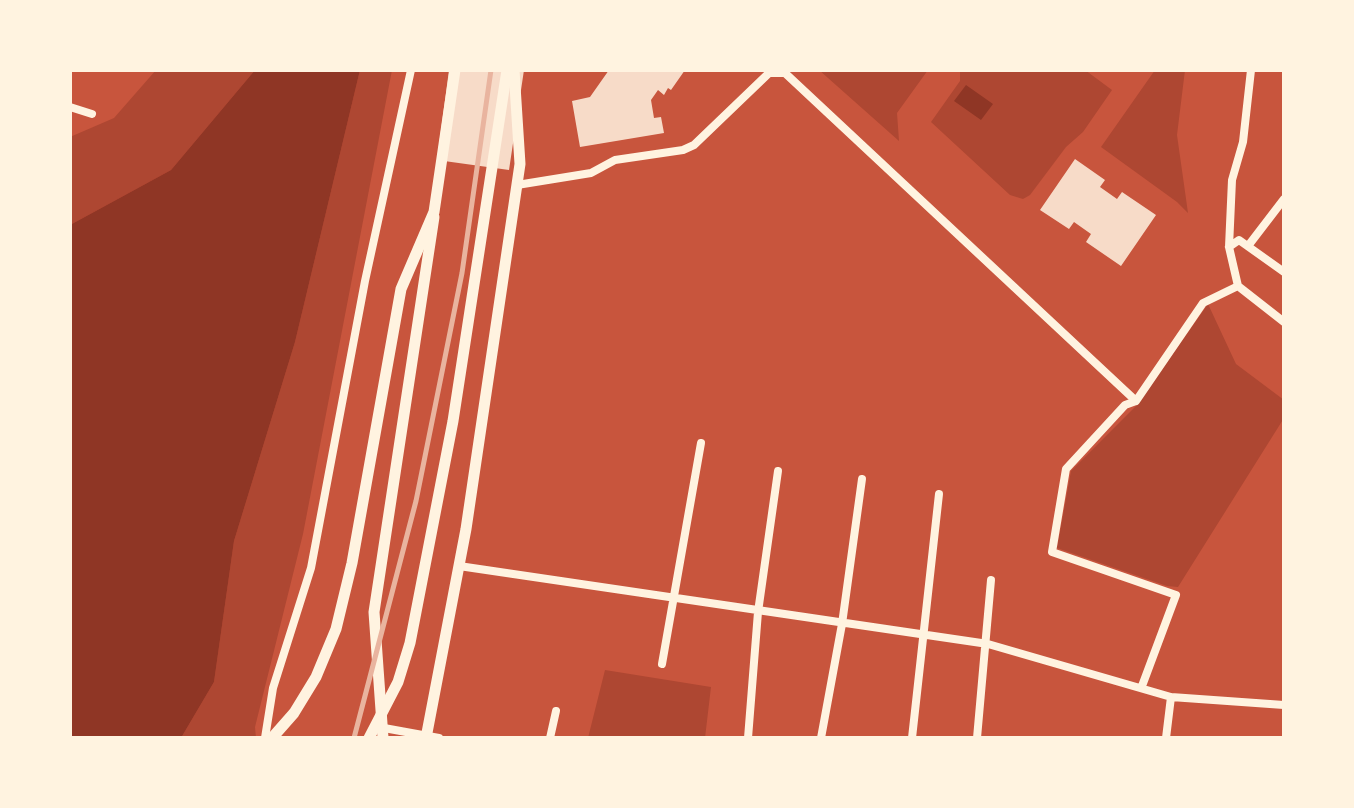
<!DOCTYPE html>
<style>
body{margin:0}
#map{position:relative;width:1354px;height:808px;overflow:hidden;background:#c8553d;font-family:Manrope,sans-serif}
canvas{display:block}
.frame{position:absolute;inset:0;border:72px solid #fff3e0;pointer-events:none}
</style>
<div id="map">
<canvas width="1354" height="808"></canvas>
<div class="frame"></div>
</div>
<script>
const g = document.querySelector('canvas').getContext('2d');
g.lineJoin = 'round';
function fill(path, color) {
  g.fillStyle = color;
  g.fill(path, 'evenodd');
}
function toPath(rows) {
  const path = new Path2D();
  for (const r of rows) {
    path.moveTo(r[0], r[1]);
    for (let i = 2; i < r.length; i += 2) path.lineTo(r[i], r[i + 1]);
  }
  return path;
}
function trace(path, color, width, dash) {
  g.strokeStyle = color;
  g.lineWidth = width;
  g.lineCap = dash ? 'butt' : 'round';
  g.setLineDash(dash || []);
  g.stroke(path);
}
fill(toPath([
 [156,70,255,70,171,170,70,225,70,137,114,118],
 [360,70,392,70,303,534,255,727,256,738,181,738,214,682,234,541,295,342],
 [819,70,928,70,897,113,899,141],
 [960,70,1085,70,1112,90,1083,132,1066,147,1030,195,1023,199,1010,195,931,122,960,81],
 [1155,70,1185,70,1177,135,1188,213,1177,202,1101,147],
 [1208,304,1236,364,1284,400,1284,418,1178,587,1167,586,1057,548,1071,471,1136,406],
 [605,670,711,687,705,738,588,738]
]), '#ae4732');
fill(toPath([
 [255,70,360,70,295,342,234,541,214,682,181,738,70,738,70,225,171,170],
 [966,85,993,104,981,120,954,101]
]), '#8f3625');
fill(toPath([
 [449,70,524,70,509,170,437,160],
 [609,70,685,70,671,90,668,88,664,95,658,90,651,100,654,118,661,117,664,133,580,147,572,101,590,97],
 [1075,159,1105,180,1100,187,1117,199,1122,192,1156,215,1121,266,1086,242,1091,234,1074,222,1069,229,1040,210]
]), '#f7dbc8');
trace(toPath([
 [1251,70,1243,142,1232,180,1229,247,1238,286,1284,322],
 [70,107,92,114],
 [517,185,591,173,615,160,683,150,694,145,769,73,785,73,1136,401],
 [1248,246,1284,199],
 [1229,247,1239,240,1284,272],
 [459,566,988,644,1171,697,1284,705],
 [662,664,701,443],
 [1142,686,1176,595,1052,552,1066,469,1125,405,1136,401,1203,303,1238,286],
 [384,728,439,738],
 [265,738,273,688,311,568,365,281,411,70],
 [550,738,556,711],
 [748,738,758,612,778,471],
 [821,738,842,624,862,479],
 [912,738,939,494],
 [977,738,991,580],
 [1166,738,1171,697]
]), '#fff3e0', 8);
trace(toPath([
 [383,738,374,612,434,217],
 [426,738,466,529,520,164,514,70]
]), '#fff3e0', 11);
trace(toPath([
 [272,738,294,713,316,677,336,629,352,563,401,289,434,212,455,70],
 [369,738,398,682,410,643,453,421,507,70]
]), '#fff3e0', 11);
trace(toPath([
 [354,738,416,501,462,273,491,70]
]), '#e9b49f', 5);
</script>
